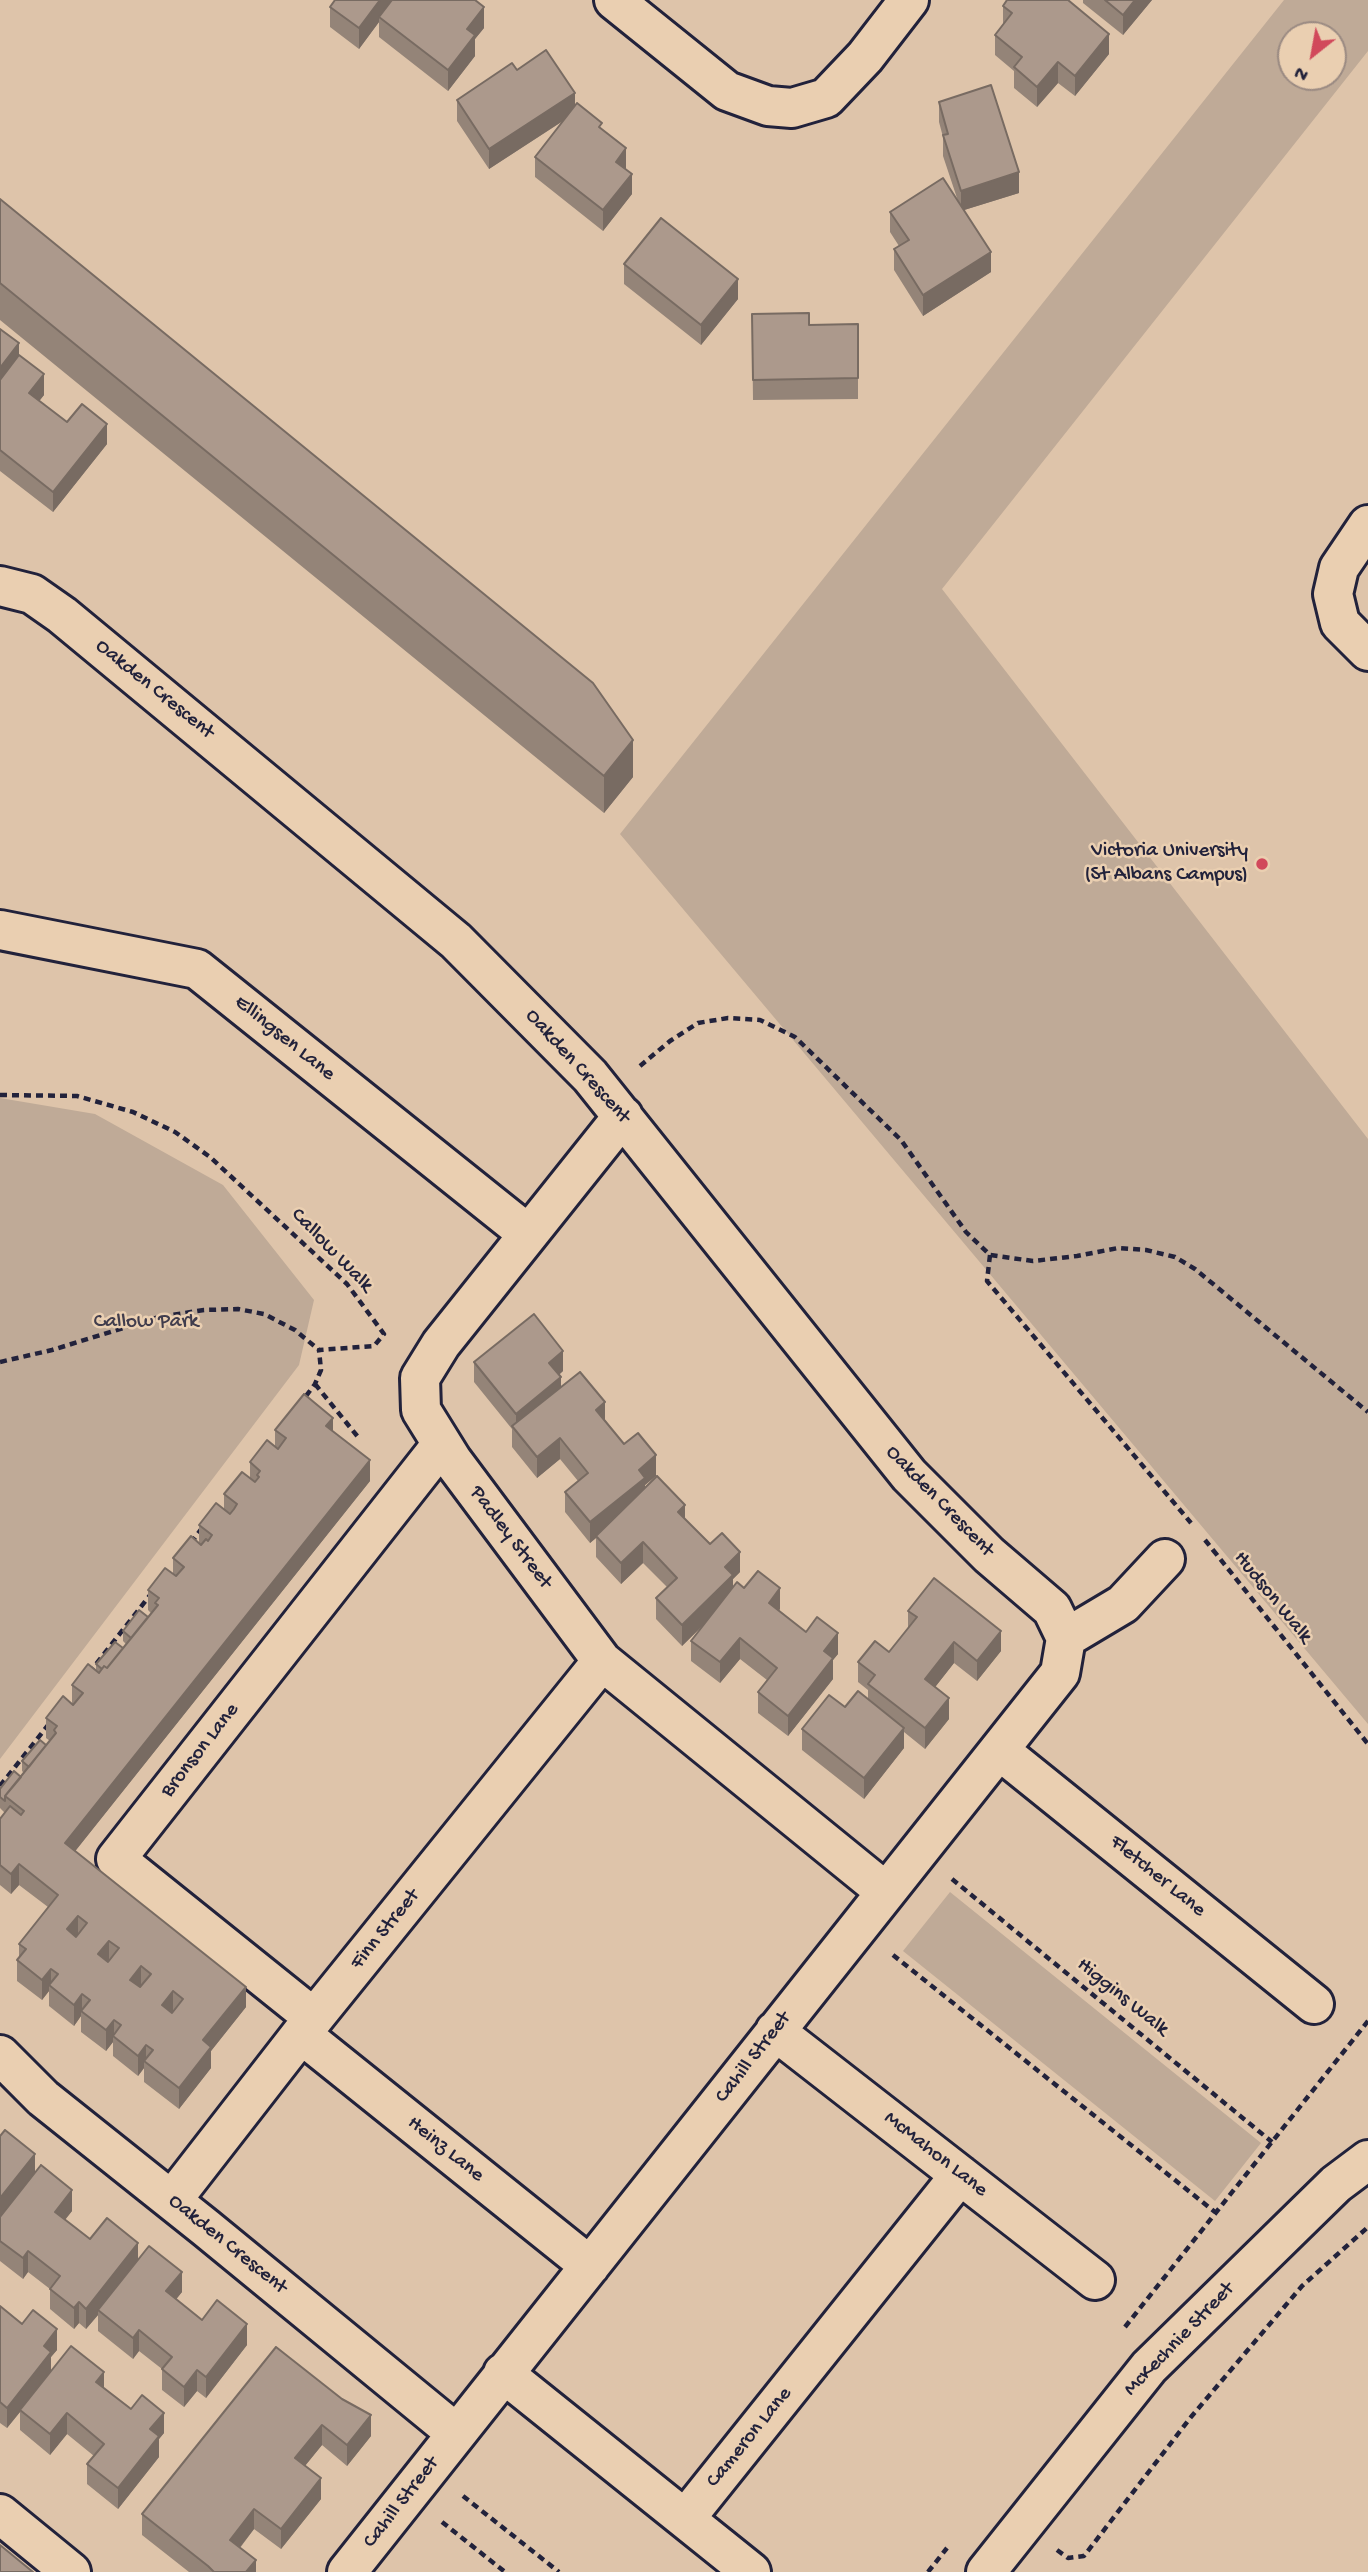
<!DOCTYPE html>
<style>
body{margin:0}
#map{position:relative;width:1368px;height:2572px;overflow:hidden;background:#dec4aa;font-family:"Gochi Hand",sans-serif}
canvas{display:block}
.north{position:absolute;left:1277px;top:21px;width:70px;height:70px;box-sizing:border-box;background:#eacfb1;border:2px solid #9a8a82;border-radius:50%;rotate:211deg;font-size:19px;font-weight:700;line-height:28px;text-align:center;color:#22223b}
.north::after{content:'';display:block;margin:auto;width:24px;height:32px;background:#d1495b;clip-path:polygon(50% 0,100% 100%,50% 72%,0 100%)}
</style>
<div id="map">
<canvas width="1368" height="2572"></canvas>
<div class="north">N</div>
</div>
<script>
const g = document.querySelector('canvas').getContext('2d');
g.lineJoin = 'round';
function fill(path, color) {
  g.fillStyle = color;
  g.fill(path, 'evenodd');
}
function toPath(rows) {
  const path = new Path2D();
  for (const r of rows) {
    path.moveTo(r[0], r[1]);
    for (let i = 2; i < r.length; i += 2) path.lineTo(r[i], r[i + 1]);
  }
  return path;
}
function trace(path, color, width, dash) {
  g.strokeStyle = color;
  g.lineWidth = width;
  g.lineCap = dash ? 'butt' : 'round';
  g.setLineDash(dash || []);
  g.stroke(path);
}
function drawText(font, color, halo, rows, align = 'center') {
  g.font = font + ' "Gochi Hand",sans-serif';
  g.lineWidth = 5;
  g.setLineDash([]);
  g.textBaseline = 'middle';
  g.strokeStyle = halo;
  g.fillStyle = color;
  for (const [text, x, y, turn = 0] of rows) {
    g.save();
    g.translate(x, y);
    g.rotate((+turn || 0) * Math.PI / 180);
    g.textAlign = isNaN(turn) ? turn : align;
    if (halo) g.strokeText(text, 0, 0);
    g.fillText(text, 0, 0);
    g.restore();
  }
}
fill(toPath([
 [1284,0,1368,0,1368,51,942,589,1368,1139,1368,1724,620,834],
 [1291,35,1333,35,1333,77,1291,77],
 [0,1098,95,1114,223,1185,314,1300,299,1365,0,1759],
 [950,1892,1261,2143,1215,2201,903,1951]
]), '#bfaa97');
const minor = toPath([
 [614,0,727,91,768,106,792,108,826,98,865,57,909,0],
 [1368,525,1339,568,1333,594,1340,623,1368,651],
 [0,586,32,594,62,615,456,941,590,1076,909,1475,989,1555,1052,1609,1066,1638],
 [0,930,197,969,528,1234],
 [623,1116,441,1344,420,1378,421,1410,452,1460,602,1661,886,1892],
 [999,1750,1314,2004],
 [314,2018,116,1859,442,1444],
 [775,2031,1095,2280],
 [301,2034,590,2266],
 [0,2055,43,2098,206,2228,456,2433],
 [172,2200,301,2034,602,1661],
 [503,2373,685,2519,960,2175],
 [0,2514,71,2572],
 [685,2519,751,2572],
 [347,2572,1060,1673,1066,1638,1123,1604,1165,1559],
 [986,2572,1149,2367,1336,2184,1368,2160]
]);
trace(minor, '#22223b', 44);
trace(toPath([
 [640,1066,670,1041,698,1023,728,1018,760,1020,795,1037,901,1140,966,1232,990,1255,1033,1261,1077,1256,1118,1248,1146,1250,1175,1257,1195,1269,1368,1412],
 [0,1095,77,1096,133,1112,175,1132,210,1157,347,1284,384,1334,374,1346,319,1350,321,1370,315,1384,303,1400],
 [990,1255,987,1281,1191,1523],
 [0,1362,52,1350,159,1317,204,1310,238,1309,264,1314,295,1330,319,1350],
 [315,1384,358,1437],
 [1205,1540,1213,1550],
 [191,1543,202,1528],
 [1213,1550,1368,1744],
 [89,1673,151,1594],
 [0,1786,49,1724],
 [952,1879,1272,2142],
 [893,1955,1215,2212],
 [1125,2327,1368,2021],
 [463,2496,559,2572],
 [442,2522,505,2572],
 [1057,2550,1068,2558,1084,2556,1191,2417,1302,2286,1368,2227],
 [928,2572,947,2548]
]), '#22223b', 4.5, [7, 5]);
trace(minor, '#eacfb1', 38);
fill(toPath([
 [1083,0,1152,0,1123,35,1083,3],
 [1003,6,1109,54,1075,96,1058,83,1037,107,1014,88,1014,71,995,55,995,35,1003,25],
 [330,7,484,28,475,39,475,56,448,91,379,37,379,22,359,49,330,27],
 [457,100,575,106,602,129,626,169,632,194,603,231,535,177,535,157,563,121,489,169,457,121],
 [939,102,1019,193,964,210,991,272,923,316,894,270,894,249,899,246,890,232,890,212,958,201,943,156,943,137,939,122],
 [0,199,633,777,604,813,0,320],
 [624,264,738,299,701,345,624,284],
 [752,314,809,325,858,324,858,399,753,400],
 [0,329,19,355,44,395,39,401,67,422,107,444,53,512,0,471],
 [474,1362,563,1371,559,1375,561,1387,605,1420,624,1444,656,1476,645,1485,645,1488,685,1519,740,1572,733,1579,733,1587,744,1588,780,1609,779,1610,806,1632,838,1654,833,1660,833,1679,788,1736,758,1713,758,1692,767,1680,740,1659,720,1683,691,1661,691,1641,703,1625,682,1646,656,1619,656,1598,667,1587,643,1563,621,1584,596,1557,596,1538,590,1543,565,1512,565,1492,578,1481,560,1459,537,1478,512,1447,512,1429,474,1382],
 [275,1430,333,1431,370,1481,75,1851,246,2007,211,2051,211,2068,179,2109,144,2082,144,2068,138,2076,113,2056,113,2042,106,2051,81,2032,81,2016,74,2026,49,2006,49,1991,42,2000,17,1981,17,1960,19,1958,19,1944,48,1907,19,1885,11,1894,0,1885,0,1819,5,1813,0,1808,0,1789,21,1777,24,1773,22,1771,22,1761,46,1745,50,1741,46,1738,46,1718,72,1704,72,1685,96,1671,96,1664,123,1648,126,1644,123,1641,123,1631,148,1617,151,1613,148,1610,148,1590,173,1574,173,1558,199,1543,199,1525,224,1510,224,1494,250,1478,250,1462,275,1447],
 [908,1611,1001,1651,977,1681,954,1663,935,1687,949,1719,925,1749,904,1732,904,1748,864,1799,802,1750,802,1729,845,1707,868,1700,868,1690,858,1682,858,1662,889,1652,908,1628],
 [0,2136,72,2211,65,2220,90,2239,138,2259,182,2292,176,2299,202,2320,247,2345,206,2398,197,2391,184,2407,162,2390,162,2369,139,2351,133,2359,98,2331,98,2315,86,2329,79,2323,74,2329,50,2309,50,2289,28,2272,23,2279,0,2261],
 [0,2306,57,2350,51,2357,51,2370,104,2388,164,2433,159,2439,159,2457,118,2509,87,2484,87,2464,94,2456,67,2434,50,2455,20,2430,20,2412,7,2428,0,2423],
 [276,2347,371,2436,347,2466,322,2445,305,2466,321,2499,281,2549,254,2529,240,2548,256,2572,189,2572,142,2535,142,2514]
]), '#948478');
fill(toPath([
 [380,0,396,0,379,17,379,22,359,49,359,28],
 [1135,0,1152,0,1123,35,1123,15],
 [484,7,484,28,475,39,475,56,448,91,448,70,467,29],
 [1109,34,1109,54,1075,96,1075,76],
 [1058,62,1058,83,1037,107,1037,87],
 [575,93,575,113,489,169,489,149],
 [626,148,626,169,616,162],
 [1019,172,1019,193,961,211,961,191],
 [632,174,632,194,603,231,603,210],
 [991,252,991,272,923,316,923,295],
 [738,279,738,299,701,345,701,325],
 [19,343,19,364,0,389,0,368],
 [44,374,44,395,29,414,29,393],
 [107,424,107,444,53,512,53,492],
 [633,740,633,777,604,813,604,776],
 [563,1351,563,1371,549,1383,549,1363],
 [561,1377,561,1398,516,1431,516,1414],
 [605,1402,605,1423,596,1410],
 [333,1418,333,1439,326,1426],
 [560,1438,560,1459,537,1478,537,1457],
 [656,1455,656,1476,645,1485,645,1499,596,1536,596,1538,590,1543,590,1522,639,1470],
 [370,1460,370,1481,65,1864,65,1843],
 [685,1505,685,1526,678,1512],
 [643,1542,643,1563,621,1584,621,1563],
 [740,1552,740,1572,733,1579,733,1596,682,1646,682,1625,725,1567],
 [780,1588,780,1609,769,1623,769,1603],
 [1001,1631,1001,1651,977,1681,977,1661],
 [838,1633,838,1654,833,1660,833,1679,788,1736,788,1716,824,1651],
 [740,1638,740,1659,720,1683,720,1662],
 [954,1642,954,1663,925,1700,925,1679],
 [949,1698,949,1719,925,1749,925,1728],
 [904,1728,904,1748,864,1799,864,1778],
 [19,1864,19,1885,11,1894,11,1874],
 [78,1916,78,1936,67,1950,67,1929],
 [109,1941,109,1961,98,1975,98,1954],
 [141,1966,141,1986,130,2000,130,1980],
 [51,1969,51,1986,49,1985,49,1991,42,2000,42,1980],
 [246,1987,246,2007,211,2051,211,2068,179,2109,179,2088,203,2040],
 [173,1991,173,2012,162,2026,162,2005],
 [82,1994,82,2012,81,2011,81,2016,74,2026,74,2005],
 [114,2020,114,2037,113,2036,113,2042,106,2051,106,2030],
 [146,2045,146,2063,144,2061,144,2068,138,2076,138,2056],
 [35,2154,35,2174,0,2219,0,2198],
 [72,2190,72,2211,55,2232,55,2212],
 [138,2243,138,2264,98,2310,98,2315,86,2329,86,2309],
 [28,2251,28,2272,23,2279,23,2258],
 [182,2272,182,2292,166,2312,166,2291],
 [79,2302,79,2323,74,2329,74,2308],
 [247,2324,247,2345,206,2398,206,2377],
 [57,2329,57,2350,51,2357,51,2373,20,2410,20,2412,7,2428,7,2408,44,2346],
 [139,2330,139,2351,133,2359,133,2338],
 [197,2370,197,2391,184,2407,184,2387],
 [104,2372,104,2393,96,2382],
 [67,2413,67,2434,50,2455,50,2434],
 [164,2413,164,2433,159,2439,159,2457,118,2509,118,2488,150,2429],
 [371,2415,371,2436,347,2466,347,2445],
 [322,2425,322,2445,295,2478,295,2458],
 [321,2478,321,2499,281,2549,281,2529],
 [254,2509,254,2529,230,2560,230,2540],
 [256,2560,256,2572,246,2572]
]), '#786b62');
const building = toPath([
 [335,0,380,0,359,28,330,7,335,0],
 [392,0,475,0,484,7,467,29,475,35,448,70,379,17,392,0],
 [1007,0,1068,0,1109,34,1075,76,1058,62,1037,87,1014,67,1022,57,995,35,1012,13,1003,6,1007,0],
 [1105,0,1135,0,1123,15,1105,0],
 [546,50,575,93,489,149,457,100,512,63,517,70,546,50],
 [991,85,1019,172,961,191,943,135,948,134,939,102,991,85],
 [577,103,602,123,599,127,626,148,616,162,632,174,603,210,535,157,577,103],
 [943,178,991,252,923,295,894,249,909,240,890,212,943,178],
 [0,199,593,683,633,740,604,776,0,283,0,199],
 [661,218,738,279,701,325,624,264,661,218],
 [809,313,809,325,858,324,858,378,753,380,752,314,809,313],
 [0,329,19,343,0,368,0,329],
 [19,355,44,374,29,393,67,422,82,404,107,424,53,492,0,450,0,380,19,355],
 [534,1314,563,1351,549,1363,561,1377,516,1414,474,1362,534,1314],
 [580,1372,605,1402,596,1410,624,1444,638,1433,656,1455,639,1470,645,1478,590,1522,565,1492,588,1473,560,1438,537,1457,512,1426,580,1372],
 [304,1394,333,1418,326,1426,370,1460,65,1843,246,1987,203,2040,211,2047,179,2088,144,2061,153,2050,146,2045,138,2056,113,2036,121,2025,114,2020,106,2030,81,2011,90,2000,82,1994,74,2005,49,1985,58,1974,51,1969,42,1980,17,1960,26,1949,19,1944,58,1895,19,1864,11,1874,0,1865,0,1819,10,1806,21,1815,24,1811,5,1796,56,1733,54,1730,57,1726,46,1718,63,1696,73,1705,83,1693,72,1685,88,1664,99,1673,104,1666,107,1668,128,1642,158,1605,155,1603,159,1598,148,1590,165,1568,176,1576,184,1567,173,1558,191,1536,201,1545,206,1539,208,1541,212,1535,199,1525,216,1503,230,1514,234,1509,237,1504,224,1494,242,1472,255,1482,259,1477,257,1475,260,1471,250,1462,267,1440,278,1449,286,1438,275,1430,304,1394],
 [78,1916,87,1923,76,1937,67,1929,78,1916],
 [109,1941,119,1948,108,1962,98,1954,109,1941],
 [141,1966,151,1974,140,1987,130,1980,141,1966],
 [173,1991,183,1999,172,2013,162,2005,173,1991],
 [657,1476,685,1505,678,1512,710,1544,722,1533,740,1552,725,1567,733,1575,682,1625,656,1598,677,1578,643,1542,621,1563,596,1536,657,1476],
 [758,1571,780,1588,769,1603,806,1632,817,1617,838,1633,824,1651,833,1658,788,1716,758,1692,777,1668,740,1638,720,1662,691,1641,737,1582,744,1588,758,1571],
 [934,1578,1001,1631,977,1661,954,1642,925,1679,949,1698,925,1728,868,1684,875,1675,858,1662,875,1641,889,1652,917,1617,908,1611,934,1578],
 [139,1610,148,1617,131,1638,123,1631,139,1610],
 [115,1642,123,1648,107,1668,104,1666,102,1669,96,1664,115,1642],
 [858,1691,904,1728,864,1778,802,1729,829,1695,845,1707,858,1691],
 [40,1740,46,1745,29,1767,22,1761,40,1740],
 [14,1771,21,1777,5,1796,5,1801,0,1797,0,1789,14,1771],
 [5,2130,35,2154,0,2198,0,2136,5,2130],
 [41,2165,72,2190,55,2212,72,2225,90,2239,107,2218,138,2243,86,2309,79,2302,74,2308,50,2289,60,2276,28,2251,23,2258,0,2241,0,2217,41,2165],
 [149,2246,182,2272,166,2291,202,2320,217,2300,247,2324,206,2377,197,2370,184,2387,162,2369,172,2357,139,2330,133,2338,98,2310,149,2246],
 [0,2306,22,2324,33,2310,57,2329,44,2346,51,2352,7,2408,0,2402,0,2306],
 [71,2346,104,2372,96,2382,131,2409,142,2395,164,2413,150,2429,159,2436,118,2488,87,2464,104,2444,67,2413,50,2434,20,2410,71,2346],
 [276,2347,342,2399,371,2415,347,2445,322,2425,295,2458,321,2478,281,2529,254,2509,230,2540,256,2560,246,2572,214,2572,208,2566,142,2514,276,2347],
 [0,2545,33,2572,0,2572,0,2545]
]);
fill(building, '#ac998c');
trace(building, '#786b62', 2);
for (const [x, y, r, color] of [
 [1262,864,7,"#d1495b"]
]) {
  const dot = new Path2D();
  dot.arc(x, y, r, 0, 2 * Math.PI);
  g.fillStyle = color;
  g.fill(dot);
  trace(dot, '#eacfb1', 2.5);
}
drawText('21px', '#22223b', '#eacfb1', [
 ["Oakden Crescent",154,690,39],
 ["Ellingsen Lane",284,1039,39],
 ["Oakden Crescent",577,1067,48],
 ["Callow Walk",331,1251,46],
 ["Oakden Crescent",939,1502,46],
 ["Padley Street",510,1538,53],
 ["Hudson Walk",1272,1598,51],
 ["Bronson Lane",201,1751,-52],
 ["Fletcher Lane",1157,1877,39],
 ["Finn Street",386,1930,-51],
 ["Higgins Walk",1122,1998,39],
 ["Cahill Street",754,2058,-52],
 ["Heinz Lane",445,2150,39],
 ["McMahon Lane",935,2155,38],
 ["Oakden Crescent",227,2245,39],
 ["McKechnie Street",1180,2340,-46],
 ["Cameron Lane",750,2438,-51],
 ["Cahill Street",402,2503,-52]
]);
drawText('21px', '#22223b', '#eacfb1', [
 ["Victoria University",1248,852],
 ["(St Albans Campus)",1248,876]
], 'right');
drawText('21px', '#413d4d', '#eacfb1', [
 ["Callow Park",146,1323]
]);
</script>
